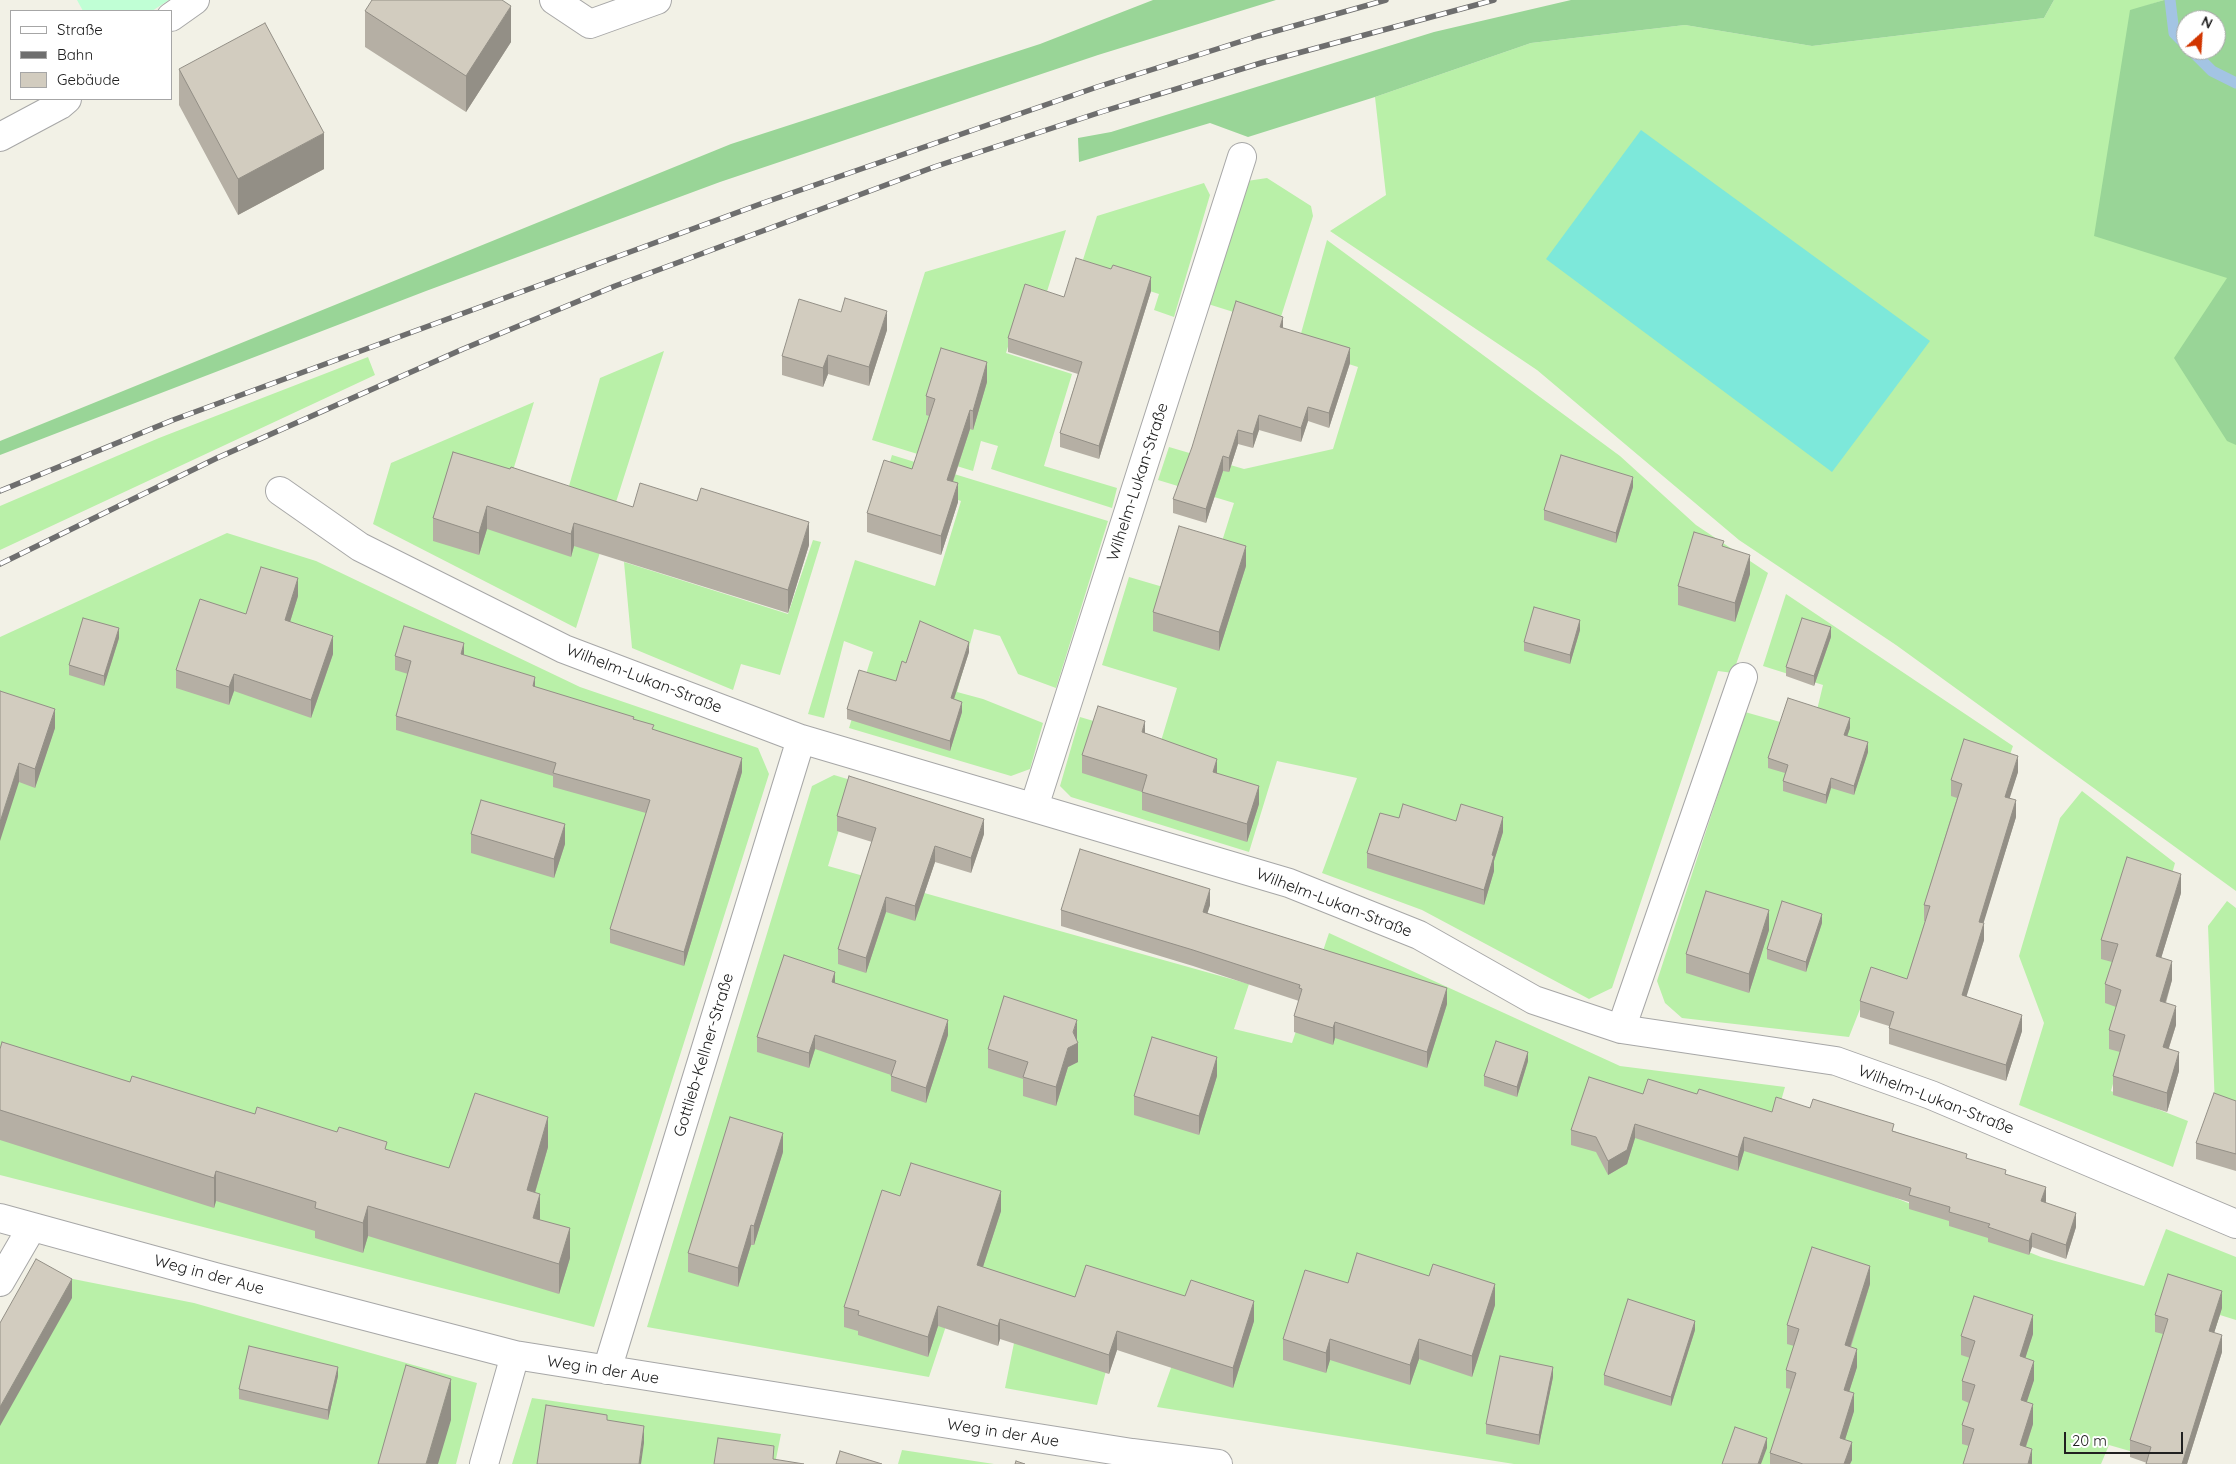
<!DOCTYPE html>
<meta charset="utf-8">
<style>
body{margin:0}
#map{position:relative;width:2236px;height:1464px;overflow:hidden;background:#f2f1e6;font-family:Quicksand,sans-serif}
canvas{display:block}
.legend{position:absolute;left:10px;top:10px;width:162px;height:90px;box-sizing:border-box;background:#fff;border:1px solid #a6a6a6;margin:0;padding:6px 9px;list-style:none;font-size:15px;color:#202020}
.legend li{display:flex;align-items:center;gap:10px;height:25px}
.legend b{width:25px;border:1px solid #a6a6a6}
.north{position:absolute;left:2176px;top:10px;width:50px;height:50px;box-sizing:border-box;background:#fff;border:1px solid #a6a6a6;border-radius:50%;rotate:26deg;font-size:14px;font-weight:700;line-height:20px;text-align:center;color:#202020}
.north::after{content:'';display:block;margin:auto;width:18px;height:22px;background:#d13500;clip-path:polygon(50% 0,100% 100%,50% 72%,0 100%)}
.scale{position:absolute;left:2064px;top:1432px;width:119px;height:22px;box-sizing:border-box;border:2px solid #202020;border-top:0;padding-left:6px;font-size:15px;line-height:18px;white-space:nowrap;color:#202020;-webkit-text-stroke:4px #fff;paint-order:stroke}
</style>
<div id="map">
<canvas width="2236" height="1464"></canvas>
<ul class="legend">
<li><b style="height:6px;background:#fff"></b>Straße</li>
<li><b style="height:6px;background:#6e6e6e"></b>Bahn</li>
<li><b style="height:14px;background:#d2ccbf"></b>Gebäude</li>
</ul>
<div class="north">N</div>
<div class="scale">20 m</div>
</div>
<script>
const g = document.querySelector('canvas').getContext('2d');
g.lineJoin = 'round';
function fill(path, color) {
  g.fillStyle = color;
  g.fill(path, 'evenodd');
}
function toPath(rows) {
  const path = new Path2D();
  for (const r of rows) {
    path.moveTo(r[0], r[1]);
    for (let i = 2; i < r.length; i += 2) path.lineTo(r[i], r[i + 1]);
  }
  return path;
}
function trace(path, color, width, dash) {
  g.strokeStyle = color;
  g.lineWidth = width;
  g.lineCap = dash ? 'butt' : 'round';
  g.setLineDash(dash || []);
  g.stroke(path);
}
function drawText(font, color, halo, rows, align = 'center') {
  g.font = font + ' Quicksand,sans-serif';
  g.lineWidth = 4;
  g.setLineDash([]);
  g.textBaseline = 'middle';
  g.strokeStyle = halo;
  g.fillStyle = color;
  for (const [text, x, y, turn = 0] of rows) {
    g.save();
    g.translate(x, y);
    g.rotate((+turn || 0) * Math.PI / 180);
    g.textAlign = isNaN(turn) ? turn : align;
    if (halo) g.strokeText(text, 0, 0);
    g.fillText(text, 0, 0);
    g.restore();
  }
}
fill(toPath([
 [2054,0,2164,0,2130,11,2227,278,2236,286,2236,891,1896,645,1739,540,1537,370,1330,231,1386,195,1375,97,1531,43,1685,25,1812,46,2044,18],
 [1267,178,1311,206,1313,216,1278,326,1208,304,1247,181],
 [1204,183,1210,195,1174,317,1154,310,1159,294,1080,269,1097,216],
 [1066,230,1045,298,1026,290,1006,353,1072,374,1044,466,1117,488,1112,508,991,469,998,446,981,441,973,471,872,440,925,272],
 [1327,240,1620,456,1696,525,1768,573,1733,673,1718,671,1612,988,1589,999,1422,910,1322,873,1357,778,1277,761,1249,852,1071,797,1060,786,1080,717,1161,741,1177,688,1102,665,1129,577,1204,599,1234,503,1158,480,1169,447,1244,469,1333,449,1358,367,1308,351,1300,337],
 [664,351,576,628,373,524,391,463,534,402,511,477,567,493,600,378],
 [368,357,375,375,0,550,0,506,159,438],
 [892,455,1108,521,1056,688,1018,674,1000,636,974,629,957,692,983,699,1043,723,1030,769,1011,776,849,728,873,652,844,641,824,718,808,714,855,560,935,586,961,501,886,475],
 [227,533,316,561,580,687,758,748,769,774,594,1327,0,1175,0,637],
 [813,540,821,542,780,675,741,664,733,690,632,648,624,562,788,614],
 [1786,594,2013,746,1930,986,1862,1004,1849,1037,1682,1018,1665,1003,1657,981,1745,712,1812,731,1823,685,1763,666],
 [834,775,854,781,828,866,1249,984,1234,1029,1292,1043,1329,933,1620,1066,1785,1087,1768,1146,2041,1257,2144,1286,2166,1229,2236,1257,2236,1320,2220,1315,2168,1462,2109,1445,2101,1464,1514,1464,1157,1407,1186,1326,1123,1307,1097,1405,1005,1388,1023,1298,962,1278,929,1377,647,1327,812,786],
 [2082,791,2175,863,2111,1091,2188,1121,2173,1167,2019,1105,2044,1023,2019,956,2060,818],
 [2227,901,2236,908,2236,1113,2215,1107,2208,926],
 [58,1276,194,1303,477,1383,456,1464,0,1464,0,1384],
 [532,1398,781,1434,775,1464,512,1464],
 [902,1450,994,1464,898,1464]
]), '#b9f0a8');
fill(toPath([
 [1153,0,1276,0,1098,55,720,182,426,291,0,455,0,441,731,144,1040,44],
 [1571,0,2054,0,2044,18,1812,46,1685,25,1531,43,1375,97,1248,137,1210,123,1079,162,1078,138,1111,132,1434,32],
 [2164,0,2236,0,2236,445,2227,441,2174,358,2227,278,2094,236,2130,10],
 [2186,20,2216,20,2216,50,2186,50]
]), '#99d597');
fill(toPath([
 [77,0,169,0,152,11,83,11]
]), '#c0ffd5');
fill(toPath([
 [1641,130,1930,341,1832,472,1546,259]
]), '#7de8da');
trace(toPath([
 [2170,0,2174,33,2186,45],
 [2191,50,2212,71,2236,83]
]), '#a3c4e3', 11);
const street = toPath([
 [554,0,590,24,657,0],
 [171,17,195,0],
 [0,137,60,105,67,99],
 [280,491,360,547,564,649,801,739,1289,883,1419,935,1534,1000,1621,1029,1836,1061,1931,1095,2236,1224],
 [1034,807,1242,157],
 [1621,1029,1743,677],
 [0,1218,215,1277,515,1355,1132,1453,1218,1464],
 [0,1282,32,1227],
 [607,1370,801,739],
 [484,1464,515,1355]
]);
trace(street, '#a7a7a7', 30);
trace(street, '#fff', 28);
const rail = toPath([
 [0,491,173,420,763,203,1097,87,1258,36,1386,0],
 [0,564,217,458,463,349,615,286,934,167,1101,112,1261,63,1494,0]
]);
trace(rail, '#6e6e6e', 5.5);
trace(rail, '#fff', 4, [11]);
fill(toPath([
 [365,11,511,42,466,112,365,47],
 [179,69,324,169,238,215,179,105],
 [1151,291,1099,459,1060,447,1060,433,1078,374,1008,352,1008,338,1064,297],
 [841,312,887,330,869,386,828,374,823,387,782,375,782,356],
 [1283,328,1350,363,1329,428,1308,421,1301,442,1259,430,1253,448,1238,444,1229,472,1223,471,1206,523,1173,513,1173,499],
 [987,382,973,430,970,429,953,482,958,502,941,555,867,532,867,513,912,469,929,416,926,415,926,396],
 [453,452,633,507,809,545,788,613,574,546,571,557,487,529,479,555,433,541,433,518],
 [1633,487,1616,543,1544,520,1544,510],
 [1724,547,1750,574,1735,622,1678,605,1678,586],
 [1246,566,1219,651,1153,631,1153,612],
 [298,596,290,622,333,654,311,718,234,691,229,705,176,688,176,670,246,614],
 [1580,630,1570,664,1524,651,1524,642],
 [1831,637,1814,686,1786,676,1786,667],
 [119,638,104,686,69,675,69,665],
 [969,652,954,699,962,712,950,751,847,719,847,709,896,681,906,663],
 [464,655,535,687,634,719,654,730,742,772,684,966,610,943,610,929,646,813,553,787,553,776,396,730,396,716,408,674,395,670,395,656],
 [0,691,55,728,35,788,19,782],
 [1850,728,1847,736,1868,752,1854,795,1831,788,1826,804,1783,791,1783,781,1785,773,1768,768,1768,758],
 [1145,733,1217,773,1259,804,1247,842,1142,810,1142,792,1082,773,1082,755],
 [2018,772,2009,798,2016,817,1983,923,1984,940,1966,996,2022,1031,2006,1081,1889,1044,1889,1026,1860,1017,1860,1001,1907,979,1925,921,1924,921,1924,905,1957,798,1951,796,1951,780],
 [837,816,984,834,971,873,935,862,915,921,886,912,866,973,838,964,838,949,872,842,837,831],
 [1399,818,1456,821,1503,832,1494,861,1494,871,1484,905,1367,868,1367,853],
 [471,834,565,844,554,878,471,853],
 [2181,893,2161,958,2172,980,2166,1003,2176,1025,2169,1048,2179,1071,2167,1112,2113,1095,2113,1076,2120,1052,2109,1049,2109,1030,2116,1007,2105,1003,2105,984,2112,962,2101,959,2101,940],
 [1210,905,1207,913,1447,1004,1427,1068,1335,1038,1333,1045,1294,1032,1294,1016,1299,1001,1193,966,1061,926,1061,910],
 [1822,923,1806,972,1767,959,1767,949],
 [1769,930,1749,993,1686,973,1686,954],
 [835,983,948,1035,926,1103,891,1091,891,1075,815,1049,809,1068,757,1052,757,1037],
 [1077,1039,1078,1062,1068,1067,1056,1106,1023,1096,1023,1079,988,1068,988,1049],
 [0,1049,255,1114,387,1150,449,1168,548,1147,535,1193,540,1220,570,1258,559,1294,368,1236,363,1253,315,1238,315,1231,216,1201,214,1208,0,1140],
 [1528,1061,1517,1097,1484,1086,1484,1076],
 [1217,1076,1199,1135,1134,1115,1134,1096],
 [1643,1094,1697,1094,1772,1112,1810,1108,1894,1131,1967,1158,2006,1174,2046,1201,2045,1203,2076,1227,2066,1259,2032,1247,2029,1255,1988,1242,1988,1238,1949,1226,1949,1221,1909,1209,1909,1202,1744,1151,1738,1171,1635,1138,1627,1164,1608,1175,1596,1152,1571,1145,1571,1130],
 [2236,1101,2236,1171,2196,1159,2196,1143],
 [783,1152,754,1245,751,1245,738,1287,688,1272,688,1253],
 [900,1196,1001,1211,983,1267,1075,1297,1254,1321,1233,1388,1117,1350,1109,1374,1000,1339,998,1346,938,1326,928,1357,858,1335,858,1331,844,1327,844,1307],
 [1348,1283,1495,1305,1472,1377,1419,1359,1410,1385,1330,1360,1326,1373,1283,1360,1283,1339],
 [1870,1284,1851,1347,1857,1367,1849,1391,1854,1411,1845,1439,1852,1460,1850,1464,1770,1464,1770,1453,1791,1389,1786,1388,1786,1370,1794,1346,1787,1344,1787,1325],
 [2222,1308,2214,1333,2222,1352,2187,1464,2146,1464,2147,1463,2130,1457,2130,1440,2163,1334,2155,1332,2155,1315],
 [1695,1330,1671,1406,1604,1385,1604,1375],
 [2033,1334,2025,1358,2034,1380,2026,1402,2033,1424,2026,1447,2032,1464,1962,1444,1962,1425,1969,1403,1962,1400,1962,1381,1970,1358,1961,1355,1961,1336],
 [338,1376,328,1420,239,1399,239,1389],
 [1553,1377,1539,1445,1486,1434,1486,1424]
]), '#b5afa4');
fill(toPath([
 [511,6,511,42,466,112,466,76],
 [324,133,324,169,238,215,238,179],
 [1151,277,1151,291,1099,459,1099,446],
 [887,311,887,330,869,386,869,367],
 [1283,317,1283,331,1280,327],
 [1350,348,1350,363,1329,428,1329,413],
 [828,355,828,374,823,387,823,368],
 [987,362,987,382,973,430,973,411],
 [1308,407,1308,421,1301,442,1301,428],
 [970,410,970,429,947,499,947,480],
 [1259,415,1259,430,1253,448,1253,434],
 [1238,430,1238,444,1229,472,1229,458],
 [1223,456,1223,471,1206,523,1206,509],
 [1633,477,1633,487,1616,543,1616,533],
 [958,483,958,502,941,555,941,536],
 [487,506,487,529,479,555,479,533],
 [809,522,809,545,788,613,788,590],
 [574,523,574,546,571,557,571,534],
 [1246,546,1246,566,1219,651,1219,632],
 [1750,555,1750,574,1735,622,1735,603],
 [298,578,298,596,285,638,285,620],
 [1580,620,1580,630,1570,664,1570,655],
 [1831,627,1831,637,1814,686,1814,676],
 [119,628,119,638,104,686,104,676],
 [333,636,333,654,311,718,311,700],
 [969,642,969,652,951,708,951,698],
 [464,643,464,657,461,654],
 [234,674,234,691,229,705,229,687],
 [535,677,535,691,533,686],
 [962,702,962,712,950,751,950,741],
 [55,709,55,728,35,788,35,769],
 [1850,718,1850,728,1844,745,1844,735],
 [1145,721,1145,739,1142,732],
 [1868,742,1868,752,1854,795,1854,786],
 [2018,756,2018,772,2005,813,2005,797],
 [742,758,742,772,684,966,684,952],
 [1217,759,1217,777,1213,772],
 [19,763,19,782,0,841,0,822],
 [1831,778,1831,788,1826,804,1826,795],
 [1259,786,1259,804,1247,842,1247,824],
 [2016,800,2016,817,1979,938,1979,922],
 [1503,817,1503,832,1494,861,1494,871,1484,905,1484,890,1492,855],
 [984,819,984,834,971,873,971,858],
 [565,824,565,844,554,878,554,859],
 [935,846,935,862,915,921,915,906],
 [2181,874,2181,893,2156,975,2156,956],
 [1210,889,1210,905,1203,928,1203,912],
 [886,897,886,912,866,973,866,958],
 [1769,910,1769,930,1749,993,1749,974],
 [1822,914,1822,923,1806,972,1806,962],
 [1984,923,1984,940,1962,1011,1962,995],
 [2172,961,2172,980,2160,1020,2160,1001],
 [835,972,835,987,832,982],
 [1447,988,1447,1004,1427,1068,1427,1052],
 [2176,1006,2176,1025,2163,1066,2163,1047],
 [2022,1015,2022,1031,2006,1081,2006,1065],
 [948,1020,948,1035,926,1103,926,1088],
 [1077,1020,1077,1039,1076,1044,1078,1043,1078,1062,1068,1067,1056,1106,1056,1087],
 [1335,1022,1335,1038,1333,1045,1333,1028],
 [815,1035,815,1049,809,1068,809,1053],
 [1528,1052,1528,1061,1517,1097,1517,1087],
 [2179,1052,2179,1071,2167,1112,2167,1093],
 [1217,1057,1217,1076,1199,1135,1199,1116],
 [548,1117,548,1147,527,1220,527,1190],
 [1635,1124,1635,1138,1627,1164,1608,1175,1608,1161],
 [783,1133,783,1152,754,1245,754,1226],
 [1744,1137,1744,1151,1738,1171,1738,1157],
 [216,1171,216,1201,214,1208,214,1178],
 [2046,1187,2046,1201,2041,1215,2041,1201],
 [1001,1191,1001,1211,977,1285,977,1265],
 [540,1194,540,1224,533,1218],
 [368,1206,368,1236,363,1253,363,1223],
 [2076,1213,2076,1227,2066,1259,2066,1245],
 [751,1225,751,1245,738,1287,738,1268],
 [570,1228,570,1258,559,1294,559,1264],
 [2032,1233,2032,1247,2029,1255,2029,1241],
 [1870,1266,1870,1284,1845,1363,1845,1345],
 [72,1279,72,1298,0,1426,0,1407],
 [1495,1284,1495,1305,1472,1377,1472,1356],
 [2222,1291,2222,1308,2209,1349,2209,1331],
 [1254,1301,1254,1321,1233,1388,1233,1368],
 [938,1306,938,1326,928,1357,928,1337],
 [2033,1315,2033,1334,2020,1375,2020,1356],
 [1000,1319,1000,1339,998,1346,998,1326],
 [1695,1321,1695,1330,1671,1406,1671,1397],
 [1117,1331,1117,1350,1109,1374,1109,1355],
 [2222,1335,2222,1352,2187,1464,2182,1464],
 [1330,1339,1330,1360,1326,1373,1326,1353],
 [1419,1339,1419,1359,1410,1385,1410,1365],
 [1857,1349,1857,1367,1844,1408,1844,1390],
 [2034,1361,2034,1380,2021,1420,2021,1400],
 [338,1367,338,1376,328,1420,328,1410],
 [1553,1367,1553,1377,1539,1445,1539,1435],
 [451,1379,451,1420,438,1464,426,1464],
 [1854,1393,1854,1411,1840,1456,1840,1438],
 [2033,1404,2033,1424,2020,1464,2020,1445],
 [644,1426,644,1443,641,1464,639,1464],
 [1767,1438,1767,1448,1761,1464,1758,1464],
 [1852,1442,1852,1460,1850,1464,1844,1464],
 [2032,1449,2032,1464,2028,1464]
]), '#938f86');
const building = toPath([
 [372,0,502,0,511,6,466,76,365,11,372,0],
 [265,23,324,133,238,179,179,69,265,23],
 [1076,258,1111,269,1113,265,1151,277,1099,446,1060,433,1082,362,1008,338,1025,284,1064,297,1076,258],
 [845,298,887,311,869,367,828,355,823,368,782,356,799,299,841,312,845,298],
 [1236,301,1283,317,1280,327,1350,348,1329,413,1308,407,1301,428,1259,415,1253,434,1238,430,1229,458,1223,456,1206,509,1173,499,1192,447,1236,301],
 [941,348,987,362,973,411,970,410,947,480,958,483,941,536,867,513,884,460,912,469,935,399,926,396,941,348],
 [453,452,510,469,511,467,633,507,640,483,697,501,701,488,809,522,788,590,574,523,571,534,487,506,479,533,433,518,453,452],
 [1561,455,1633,477,1616,533,1544,510,1561,455],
 [1179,526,1246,546,1219,632,1153,612,1179,526],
 [1694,532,1724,541,1722,546,1750,555,1735,603,1678,586,1694,532],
 [261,567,298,578,285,620,333,636,311,700,234,674,229,687,176,670,200,599,246,614,261,567],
 [1534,607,1580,620,1570,655,1524,642,1534,607],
 [83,618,119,628,104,676,69,665,83,618],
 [1802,618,1831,627,1814,676,1786,667,1802,618],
 [920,621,969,642,951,698,962,702,950,741,847,709,859,670,896,681,902,661,906,663,920,621],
 [404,626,464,643,461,654,535,677,533,686,634,717,633,719,654,725,652,729,742,758,684,952,610,929,650,800,553,773,556,763,396,716,411,661,395,656,404,626],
 [0,691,55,709,35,769,19,763,0,822,0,691],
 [1788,698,1850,718,1844,735,1868,742,1854,786,1831,778,1826,795,1783,781,1788,765,1768,758,1788,698],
 [1098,706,1145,721,1142,732,1217,759,1213,772,1259,786,1247,824,1142,792,1147,775,1082,755,1098,706],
 [1964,739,2018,756,2005,797,2016,800,1979,922,1984,923,1962,995,2022,1015,2006,1065,1889,1028,1894,1012,1860,1001,1871,967,1907,979,1930,906,1924,905,1962,784,1951,780,1964,739],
 [849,776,984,819,971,858,935,846,915,906,886,897,866,958,838,949,876,828,837,816,849,776],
 [481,800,565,824,554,859,471,834,481,800],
 [1403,804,1456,821,1461,804,1503,817,1492,855,1494,856,1484,890,1367,853,1380,813,1399,818,1403,804],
 [1080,849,1210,889,1203,912,1447,988,1427,1052,1335,1022,1333,1028,1294,1016,1302,989,1299,988,1300,985,1193,950,1061,910,1080,849],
 [2127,857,2181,874,2156,956,2172,961,2160,1001,2176,1006,2163,1047,2179,1052,2167,1093,2113,1076,2125,1035,2109,1030,2121,990,2105,984,2118,944,2101,940,2127,857],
 [1706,891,1769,910,1749,974,1686,954,1706,891],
 [1782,901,1822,914,1806,962,1767,949,1782,901],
 [784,955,835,972,832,982,948,1020,926,1088,891,1076,896,1061,815,1035,809,1053,757,1037,784,955],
 [1004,996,1077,1020,1073,1032,1078,1043,1068,1048,1056,1087,1023,1077,1028,1062,988,1049,1004,996],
 [1152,1037,1217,1057,1199,1116,1134,1096,1152,1037],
 [1496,1041,1528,1052,1517,1087,1484,1076,1496,1041],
 [2,1042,130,1082,132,1076,255,1114,257,1107,337,1132,339,1127,387,1142,385,1149,449,1168,475,1093,548,1117,527,1190,540,1194,533,1218,570,1228,559,1264,368,1206,363,1223,315,1208,316,1202,216,1171,214,1178,0,1110,0,1049,2,1042],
 [1589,1077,1643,1094,1648,1079,1697,1094,1699,1089,1772,1112,1776,1097,1810,1108,1813,1099,1894,1124,1892,1131,1967,1154,1966,1158,2006,1170,2005,1174,2046,1187,2041,1201,2076,1213,2066,1245,2032,1233,2029,1241,1988,1227,1990,1224,1949,1212,1950,1207,1909,1195,1911,1188,1744,1137,1738,1157,1635,1124,1627,1150,1608,1161,1596,1137,1571,1130,1589,1077],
 [2214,1093,2236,1101,2236,1154,2196,1143,2214,1093],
 [730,1117,783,1133,754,1226,751,1225,738,1268,688,1253,730,1117],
 [911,1163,1001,1191,977,1265,1075,1297,1086,1265,1185,1296,1191,1280,1254,1301,1233,1368,1117,1331,1109,1355,1000,1319,998,1326,938,1306,928,1337,858,1315,859,1311,844,1307,882,1190,900,1196,911,1163],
 [1812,1247,1870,1266,1845,1345,1857,1349,1844,1390,1854,1393,1840,1438,1852,1442,1844,1464,1803,1464,1770,1453,1796,1373,1786,1370,1799,1329,1787,1325,1812,1247],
 [1357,1253,1429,1276,1433,1264,1495,1284,1472,1356,1419,1339,1410,1365,1330,1339,1326,1353,1283,1339,1305,1270,1348,1283,1357,1253],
 [36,1259,72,1279,0,1407,0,1323,36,1259],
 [2168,1274,2222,1291,2209,1331,2222,1335,2182,1464,2146,1464,2151,1447,2130,1440,2168,1319,2155,1315,2168,1274],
 [1974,1296,2033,1315,2020,1356,2034,1361,2021,1400,2033,1404,2020,1445,2032,1449,2028,1464,1963,1464,1974,1429,1962,1425,1975,1385,1962,1381,1975,1341,1961,1336,1974,1296],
 [1628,1299,1695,1321,1671,1397,1604,1375,1628,1299],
 [249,1346,338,1367,328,1410,239,1389,249,1346],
 [1500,1356,1553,1367,1539,1435,1486,1424,1500,1356],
 [406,1365,451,1379,426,1464,378,1464,406,1365],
 [546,1405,607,1415,607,1420,644,1426,639,1464,537,1464,546,1405],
 [1735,1427,1767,1438,1758,1464,1722,1464,1735,1427],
 [718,1438,774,1446,773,1459,804,1464,714,1464,718,1438],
 [840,1451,882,1464,836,1464,840,1451],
 [1016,1461,1025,1464,1015,1464,1016,1461]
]);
fill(building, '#d2ccbf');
trace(building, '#938f86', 1);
drawText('16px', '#202020', '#fff', [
 ["Wilhelm-Lukan-Straße",1138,482,-72],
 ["Wilhelm-Lukan-Straße",644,679,21],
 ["Wilhelm-Lukan-Straße",1334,903,21],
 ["Gottlieb-Kellner-Straße",704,1055,-73],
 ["Wilhelm-Lukan-Straße",1936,1100,21],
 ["Weg in der Aue",209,1275,15],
 ["Weg in der Aue",603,1370,9],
 ["Weg in der Aue",1003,1433,9]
]);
</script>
